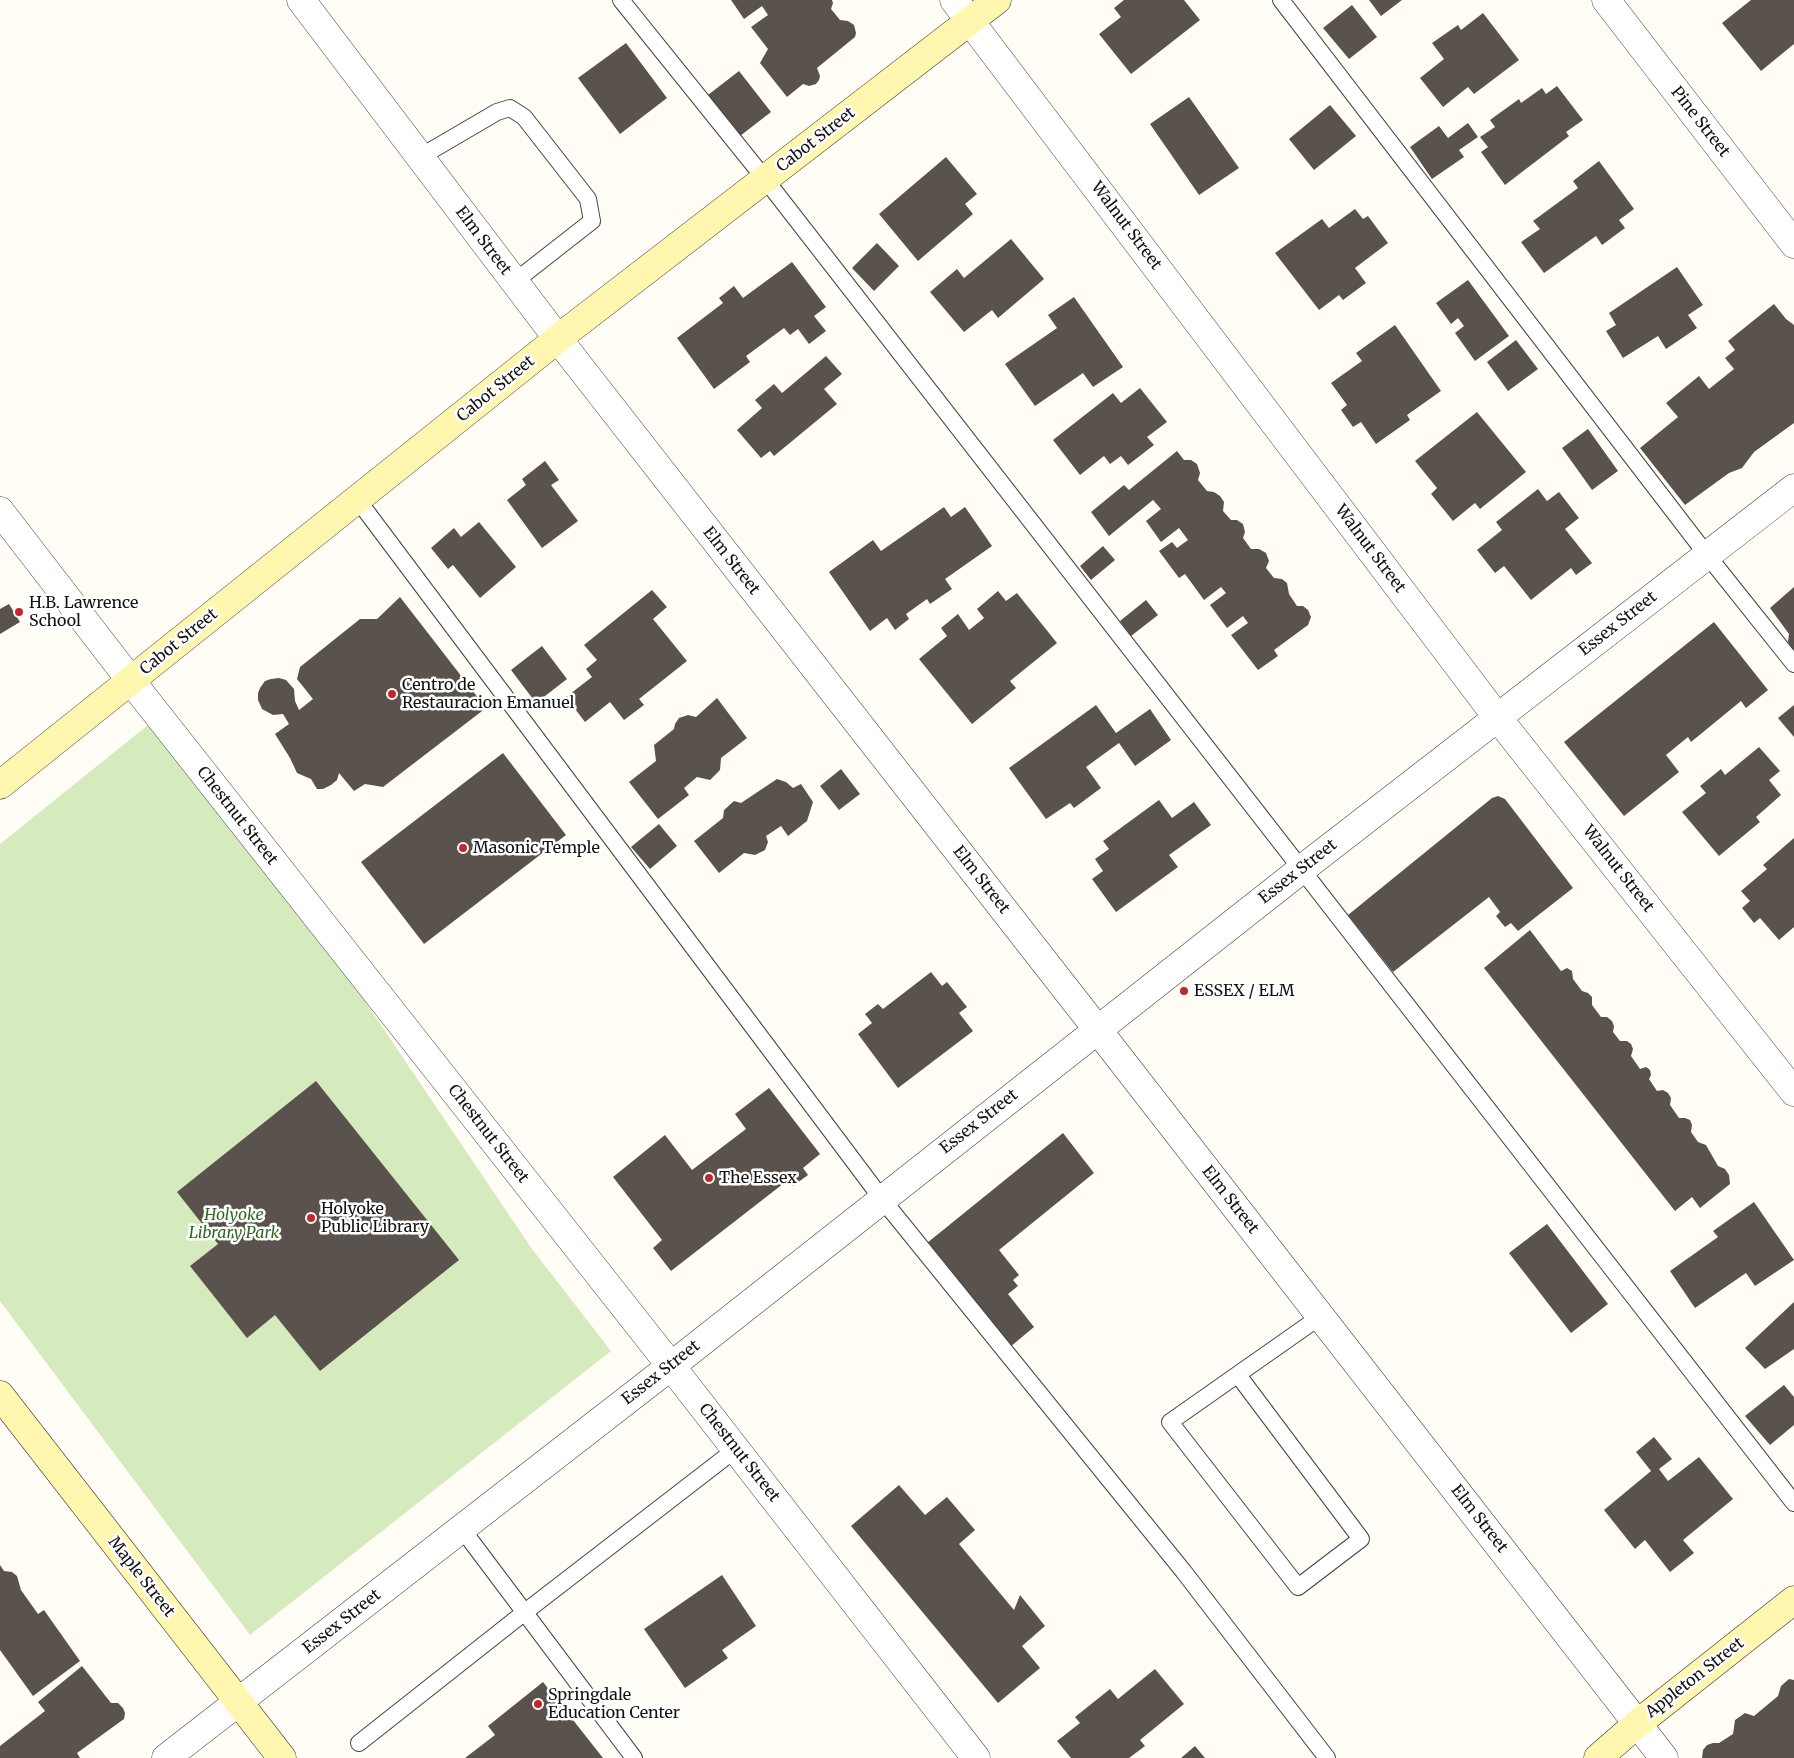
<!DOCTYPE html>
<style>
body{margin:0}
canvas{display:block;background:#fffdf5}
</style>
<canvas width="1794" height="1758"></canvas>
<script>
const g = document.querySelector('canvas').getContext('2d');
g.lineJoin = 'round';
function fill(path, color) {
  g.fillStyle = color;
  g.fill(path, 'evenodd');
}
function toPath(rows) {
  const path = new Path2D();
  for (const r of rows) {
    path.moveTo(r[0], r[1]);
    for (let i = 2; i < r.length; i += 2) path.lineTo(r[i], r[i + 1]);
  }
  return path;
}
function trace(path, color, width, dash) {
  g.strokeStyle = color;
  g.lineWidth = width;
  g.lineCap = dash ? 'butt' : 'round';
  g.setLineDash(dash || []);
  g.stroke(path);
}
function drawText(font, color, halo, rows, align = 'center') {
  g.font = font + ' Merriweather,serif';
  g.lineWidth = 5;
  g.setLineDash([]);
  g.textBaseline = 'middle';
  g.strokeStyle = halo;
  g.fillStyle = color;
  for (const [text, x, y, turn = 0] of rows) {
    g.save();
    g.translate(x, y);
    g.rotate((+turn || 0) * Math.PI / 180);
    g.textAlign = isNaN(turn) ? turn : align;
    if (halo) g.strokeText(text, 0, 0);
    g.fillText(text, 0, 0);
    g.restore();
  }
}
fill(toPath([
 [148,725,362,997,532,1249,611,1351,250,1635,0,1301,0,844]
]), '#d5ebbd');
fill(toPath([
 [731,0,832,0,833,3,831,9,840,20,848,21,854,25,856,33,855,37,817,68,820,76,819,80,816,84,809,86,803,84,787,97,760,63,768,49,751,27,768,15,762,6,744,19],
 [1124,0,1184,0,1200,20,1131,74,1099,34,1121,17,1114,8],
 [1369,0,1402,0,1381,16],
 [1751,0,1794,0,1794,44,1761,71,1722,23],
 [1352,5,1377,37,1349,59,1323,28],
 [1483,13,1519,60,1474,94,1468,87,1443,107,1420,78,1444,59,1432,43,1458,25,1461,30],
 [626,43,667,98,620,134,578,78],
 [739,71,771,112,740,136,708,95],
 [1557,86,1583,120,1566,132,1569,136,1505,185,1481,152,1488,147,1480,137,1495,127,1490,120,1519,99,1521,103,1542,88,1546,94],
 [1189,97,1239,168,1199,195,1150,124],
 [1330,105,1356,136,1314,170,1289,139],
 [1468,123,1478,137,1459,150,1464,157,1432,179,1410,147,1439,126,1448,138],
 [946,157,977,194,965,204,973,214,918,261,879,214],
 [1599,161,1634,209,1619,220,1625,228,1602,245,1596,236,1544,273,1521,242,1540,229,1533,221,1578,188,1573,181],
 [1355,209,1363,219,1368,216,1388,243,1355,268,1366,283,1343,300,1339,295,1319,310,1275,253,1322,219,1329,228],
 [1011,239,1044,279,998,318,992,310,964,332,930,292,957,269,964,278],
 [877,243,899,266,874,291,852,268],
 [792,262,826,307,814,316,826,331,809,344,798,329,790,335,784,328,746,356,750,362,714,389,677,338,723,303,719,298,734,286,743,298],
 [1677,267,1703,305,1688,315,1697,328,1666,349,1658,336,1623,358,1606,331,1616,325,1609,313],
 [1468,280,1509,336,1475,361,1455,333,1464,326,1458,318,1451,324,1436,303],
 [1074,297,1123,367,1093,387,1083,373,1035,406,1005,364,1057,328,1048,315],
 [1774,304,1786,319,1794,325,1794,423,1754,452,1742,468,1729,473,1685,505,1640,448,1678,417,1666,403,1699,376,1709,389,1734,369,1725,358,1735,350,1728,341],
 [1395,325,1441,391,1407,415,1410,420,1376,444,1361,422,1353,427,1341,410,1347,405,1331,383,1362,361,1356,353],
 [1516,340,1538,369,1508,391,1487,362],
 [826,356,842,374,824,389,837,404,774,456,770,451,761,458,737,430,762,408,755,400,774,384,782,393],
 [1140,388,1167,422,1147,437,1154,445,1128,465,1121,456,1110,464,1104,456,1080,475,1053,440,1113,393,1121,403],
 [1477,412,1526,472,1480,509,1475,503,1453,521,1431,494,1437,488,1415,461],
 [1588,429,1618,471,1592,490,1562,448],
 [1177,451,1184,460,1191,460,1197,464,1200,473,1198,480,1207,491,1214,492,1220,496,1224,502,1223,511,1231,520,1237,520,1243,524,1245,532,1243,538,1251,549,1259,549,1266,553,1269,561,1266,568,1274,578,1282,579,1287,583,1289,594,1297,606,1303,606,1308,610,1311,617,1308,625,1274,650,1278,656,1258,670,1231,635,1248,623,1243,616,1227,628,1210,605,1226,593,1221,587,1204,600,1185,574,1179,578,1159,551,1172,542,1177,548,1188,540,1179,528,1161,542,1146,521,1161,509,1153,500,1109,536,1091,512,1124,485,1129,490],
 [545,461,559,480,551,485,578,521,542,548,507,500,526,485,522,479],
 [1538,489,1547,501,1559,492,1579,518,1565,529,1592,563,1576,575,1571,568,1531,600,1504,566,1495,573,1477,550,1502,530,1496,522],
 [944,507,951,517,965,507,992,546,945,579,952,589,930,604,927,599,906,614,909,619,895,630,887,618,870,631,829,572,873,540,881,551],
 [479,522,516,567,480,598,453,565,448,569,431,548,454,528,461,537],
 [1103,546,1115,560,1091,580,1080,566],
 [1794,587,1794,651,1788,642,1789,634,1770,608],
 [652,590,667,607,653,619,687,661,639,699,644,705,624,720,610,702,585,722,566,697,592,677,586,669,597,660,584,645],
 [998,591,1006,601,1017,593,1057,643,1010,681,1016,688,972,724,919,659,947,636,941,628,958,614,969,630,984,618,977,609],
 [400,597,486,708,383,787,365,784,354,791,339,773,337,780,331,785,323,789,317,789,311,779,297,773,290,758,275,734,289,724,283,714,273,715,262,709,258,700,258,693,260,688,265,681,271,679,279,678,286,680,294,689,295,701,299,710,313,699,297,679,300,667,360,619,377,619],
 [1146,600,1158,615,1131,636,1120,621],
 [9,604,20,622,0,634,0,609],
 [1714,622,1768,690,1746,708,1741,701,1691,742,1688,737,1666,755,1679,772,1624,816,1564,742],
 [542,646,567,679,536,703,511,670],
 [717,698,747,738,721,758,720,770,710,780,697,777,684,788,689,795,658,819,629,782,656,761,654,745,674,729,675,724,679,718,688,715,696,717],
 [1096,705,1116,733,1150,709,1171,740,1135,766,1119,743,1086,767,1101,788,1074,808,1070,803,1046,819,1009,768],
 [1794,705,1794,737,1778,718],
 [1759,747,1780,771,1769,780,1781,795,1756,817,1760,822,1719,856,1682,812,1706,793,1700,786,1721,769,1725,775],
 [503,753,566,835,424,944,361,862],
 [841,769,860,794,839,810,820,786],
 [777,779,786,782,793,788,801,784,813,802,807,821,788,836,781,826,766,836,768,842,765,850,755,855,744,853,719,873,694,841,723,818,724,810,734,801,741,803],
 [1498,796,1505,799,1573,888,1518,931,1511,923,1505,927,1496,916,1500,912,1489,897,1393,972,1348,915,1492,798],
 [1159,800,1172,818,1194,802,1211,825,1169,855,1178,867,1116,912,1092,879,1103,871,1095,859,1109,849,1103,841],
 [659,824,677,846,650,869,631,847],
 [1794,838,1794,927,1779,940,1760,918,1754,923,1742,908,1750,901,1741,891,1767,869,1763,865],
 [1530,930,1561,971,1567,968,1572,971,1573,979,1582,991,1588,993,1592,997,1592,1005,1601,1017,1607,1017,1612,1021,1614,1026,1613,1032,1620,1041,1627,1041,1631,1044,1633,1049,1631,1056,1640,1069,1646,1067,1650,1070,1651,1075,1649,1079,1657,1091,1663,1090,1668,1093,1671,1098,1670,1105,1679,1118,1685,1118,1690,1120,1692,1125,1691,1132,1698,1142,1706,1145,1718,1166,1725,1169,1729,1175,1730,1184,1700,1208,1692,1197,1675,1211,1484,968],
 [931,972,942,986,947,982,967,1007,959,1013,973,1031,898,1088,858,1034,872,1023,865,1014,878,1004,883,1009],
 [316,1081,459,1260,320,1371,275,1315,247,1338,190,1266,218,1244,177,1192],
 [769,1088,820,1154,803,1168,808,1175,793,1186,788,1180,671,1271,653,1248,662,1240,613,1177,665,1135,692,1170,746,1129,735,1114],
 [1063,1133,1094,1173,999,1250,1019,1275,1013,1280,1018,1286,1008,1294,1034,1327,1010,1347,927,1243],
 [1754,1202,1794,1260,1755,1286,1746,1273,1695,1308,1670,1271,1718,1237,1713,1231],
 [1547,1224,1608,1304,1571,1333,1509,1253],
 [1794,1302,1794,1349,1765,1369,1745,1348],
 [1784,1385,1794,1397,1794,1425,1770,1445,1745,1416],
 [1654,1437,1672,1459,1659,1469,1668,1481,1699,1457,1733,1499,1683,1540,1694,1553,1670,1572,1645,1540,1635,1549,1604,1510,1651,1471,1636,1452],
 [899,1485,925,1515,947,1497,975,1530,959,1544,1014,1610,1020,1595,1045,1626,1022,1646,1040,1668,998,1703,851,1526],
 [0,1565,4,1571,12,1572,17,1576,21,1590,38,1614,44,1610,80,1661,33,1696,0,1650],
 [722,1575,756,1626,722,1650,728,1658,685,1688,644,1629],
 [82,1666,111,1703,118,1703,123,1708,125,1713,124,1719,77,1753,80,1758,0,1758,0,1746,45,1711,38,1702],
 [1155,1669,1184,1704,1140,1740,1145,1746,1129,1758,1071,1758,1057,1741,1080,1723,1075,1717,1110,1689,1118,1699],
 [1789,1679,1794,1680,1794,1758,1702,1758,1703,1750,1707,1745,1713,1743,1719,1743,1733,1734,1735,1720,1745,1713,1754,1716,1778,1696,1781,1686],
 [543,1682,603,1758,465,1758,495,1735,488,1726],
 [1195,1746,1205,1758,1181,1758]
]), '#5a524d');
const lane = toPath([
 [621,0,765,179,1794,1503],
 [1281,0,1707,555,1794,664],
 [420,157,497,112,510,108,524,117,588,199,592,221,514,282],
 [357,499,882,1199,1184,1572,1327,1758],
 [1238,1375,1361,1539,1298,1587,1170,1422,1321,1316],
 [462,1529,634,1758],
 [359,1743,525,1612,736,1449]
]);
const street = toPath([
 [301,0,558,339,1097,1029,1664,1758],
 [954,0,1497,717,1794,1092],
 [1606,0,1794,244],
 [0,511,131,681,671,1366,976,1758],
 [166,1758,671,1366,1302,869,1794,488]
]);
const secondary = toPath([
 [0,785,565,333,997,0],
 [0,1395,282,1758],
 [1598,1758,1637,1724,1794,1600]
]);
trace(lane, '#444', 18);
trace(street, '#444', 29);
trace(secondary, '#333', 29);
trace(lane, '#fff', 16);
trace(street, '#fff', 28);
trace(secondary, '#fff6b0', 28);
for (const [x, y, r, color] of [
 [19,612,5,"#c4262e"],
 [392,694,5,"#c4262e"],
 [463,848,5,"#c4262e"],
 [1184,991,5,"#c4262e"],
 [709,1178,5,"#c4262e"],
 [311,1218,5,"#c4262e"],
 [538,1704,5,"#c4262e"]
]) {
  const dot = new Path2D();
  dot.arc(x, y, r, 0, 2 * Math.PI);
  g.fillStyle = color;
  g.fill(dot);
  trace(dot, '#fff', 2);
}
drawText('16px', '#111', '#fff', [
 ["Pine Street",1700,122,52],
 ["Cabot Street",816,140,-38],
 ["Walnut Street",1126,226,53],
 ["Elm Street",483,241,53],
 ["Cabot Street",496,389,-39],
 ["Walnut Street",1370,549,53],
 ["Elm Street",731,561,52],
 ["Essex Street",1618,624,-38],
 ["Cabot Street",179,642,-39],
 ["Chestnut Street",237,816,52],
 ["Walnut Street",1618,869,52],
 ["Essex Street",1298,872,-38],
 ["Elm Street",981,880,52],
 ["Essex Street",979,1122,-38],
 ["Chestnut Street",488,1134,52],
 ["Elm Street",1230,1200,52],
 ["Essex Street",661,1373,-38],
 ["Chestnut Street",739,1453,52],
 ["Elm Street",1479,1519,52],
 ["Maple Street",141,1577,52],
 ["Essex Street",342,1622,-38],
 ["Appleton Street",1695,1678,-38]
]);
drawText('16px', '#111', '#fff', [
 ["H.B. Lawrence",29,603],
 ["School",29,621],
 ["Centro de",402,685],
 ["Restauracion Emanuel",402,703],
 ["Masonic Temple",473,848],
 ["ESSEX / ELM",1194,991],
 ["The Essex",719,1178],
 ["Holyoke",321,1209],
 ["Public Library",321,1227],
 ["Springdale",548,1695],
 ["Education Center",548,1713]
], 'left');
drawText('italic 16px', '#2f6b1f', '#fff', [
 ["Holyoke",234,1215],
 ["Library Park",234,1233]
]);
</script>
